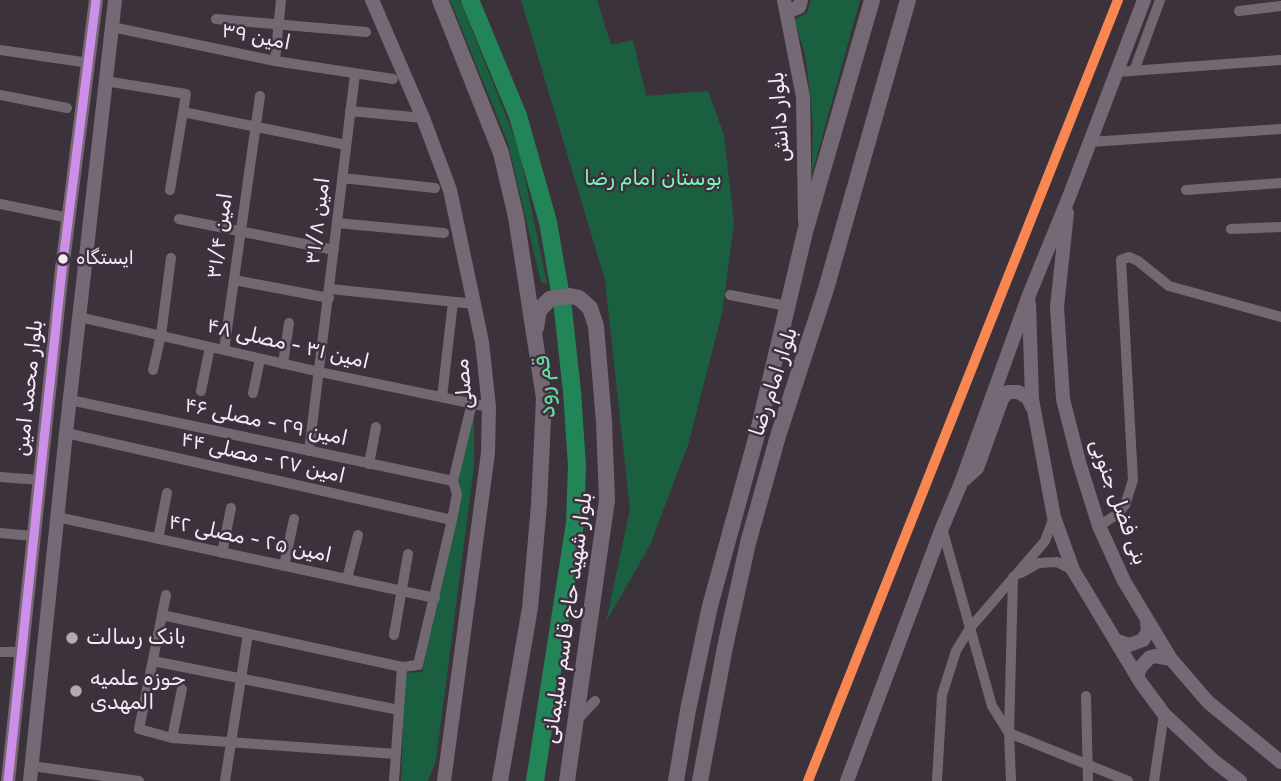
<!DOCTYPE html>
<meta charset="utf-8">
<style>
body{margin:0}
canvas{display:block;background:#3c323c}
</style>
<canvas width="1281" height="781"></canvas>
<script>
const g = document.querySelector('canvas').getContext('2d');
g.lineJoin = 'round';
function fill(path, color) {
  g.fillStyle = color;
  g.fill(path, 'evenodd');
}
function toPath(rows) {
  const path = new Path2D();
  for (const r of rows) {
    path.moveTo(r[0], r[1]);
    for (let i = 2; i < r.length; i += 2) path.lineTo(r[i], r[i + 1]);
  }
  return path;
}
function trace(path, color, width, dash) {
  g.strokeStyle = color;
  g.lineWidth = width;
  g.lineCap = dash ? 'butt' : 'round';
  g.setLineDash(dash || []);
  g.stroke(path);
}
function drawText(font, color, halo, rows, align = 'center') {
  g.font = font + ' Rubik,"Noto Naskh Arabic",sans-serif';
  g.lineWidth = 5;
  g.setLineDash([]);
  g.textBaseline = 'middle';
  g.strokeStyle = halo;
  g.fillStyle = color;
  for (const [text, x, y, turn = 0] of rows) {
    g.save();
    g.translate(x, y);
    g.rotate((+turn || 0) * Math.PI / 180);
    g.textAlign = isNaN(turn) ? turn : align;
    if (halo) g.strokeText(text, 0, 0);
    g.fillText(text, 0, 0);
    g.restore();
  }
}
fill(toPath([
 [450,0,460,0,519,149,547,284,541,282,508,143],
 [521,0,597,0,611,45,633,40,646,96,708,91,724,135,734,223,722,313,688,445,650,545,606,622,630,510,605,280],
 [811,0,860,0,812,174,813,123,809,85,805,54,794,20,807,13],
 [474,412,474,466,436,760,428,781,401,781,405,673,422,672,455,526,461,490,458,477]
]), '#1a6040');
trace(toPath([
 [470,0,518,116,548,222,563,309,572,392,577,466,575,523,535,781]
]), '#218558', 18);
trace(toPath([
 [1239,11,1281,6],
 [216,19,366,32],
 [112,27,275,61,393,79],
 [0,50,89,63],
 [275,61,281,0],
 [1134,71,1160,0],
 [1117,72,1281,60],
 [105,81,186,94,183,112,346,145],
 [0,95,67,108],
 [350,111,423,118],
 [1090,142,1281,129],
 [342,178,435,188],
 [170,190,183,112],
 [1186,190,1281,183],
 [0,204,69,218],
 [179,219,334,250],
 [337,223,444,233],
 [1231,229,1281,227],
 [234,280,329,298],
 [330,289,475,304],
 [730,295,787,306],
 [79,317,320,372,489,407],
 [224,350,260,96],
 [283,364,289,323],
 [153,370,161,335,171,258],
 [201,391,210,347],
 [253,393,260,359],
 [442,397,453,302],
 [70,400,453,481],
 [66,433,452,520],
 [309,451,355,74],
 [369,464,376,427],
 [0,477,40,480],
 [57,517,435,598],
 [1099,526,1116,515,1125,505,1133,480,1121,260,1129,257,1138,261,1169,286,1281,317],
 [942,528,992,706,1009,733,1128,781],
 [0,533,33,536],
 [158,539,167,493],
 [222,553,231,508],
 [284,566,294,519],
 [1021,573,1039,563,1057,562,1073,570],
 [347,579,358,535],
 [166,595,139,729,172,738,396,754],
 [162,615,402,667],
 [394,635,408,554],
 [0,652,23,652],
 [153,661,399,710],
 [1086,696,1088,781],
 [575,722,595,701],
 [172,738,182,689],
 [32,766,139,781],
 [225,781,248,634],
 [394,781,402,667,418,665,452,520,457,494,453,481,472,403],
 [937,781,942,695,956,651,970,628,1045,541,1054,517],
 [1011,781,1009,733,1013,577],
 [1154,781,1164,714]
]), '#726872', 10);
trace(toPath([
 [372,0,423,118,450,190,482,342,489,407,488,453,444,781],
 [784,0,803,97,805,221],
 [787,12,799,7,801,0],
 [1067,213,1057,307,1063,399,1079,462,1099,526,1124,581,1171,659,1208,702,1281,762],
 [1029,303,1032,399,1054,517,1073,570,1141,683,1164,714,1214,761,1240,781],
 [965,479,977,468,1002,399,1008,392,1018,392,1028,398,1032,407],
 [1117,641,1129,645,1143,640,1148,631,1147,622],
 [1137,677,1140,668,1149,658,1155,656,1171,659],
 [8,781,62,269,96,0],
 [30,781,66,433,115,0],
 [847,781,942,528,961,483,1029,295,1069,197,1144,0]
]), '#756975', 14);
trace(toPath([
 [440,0,501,153,516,217,544,398,539,505,530,608,500,781],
 [536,328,539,310,550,299,570,296,579,298,590,308,596,326,604,422,607,500,567,781],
 [676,781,688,710,710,606,758,431,805,232,872,0],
 [700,781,725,647,748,543,778,436,826,289,908,0]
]), '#736873', 16);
trace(toPath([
 [8,781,62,269,96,0]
]), '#ce8fe9', 9);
trace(toPath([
 [808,781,1118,0]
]), '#f88751', 10);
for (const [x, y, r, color] of [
 [63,259,6,"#f4eaf4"],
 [72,638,7,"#b4aab4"],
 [76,691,7,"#b4aab4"]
]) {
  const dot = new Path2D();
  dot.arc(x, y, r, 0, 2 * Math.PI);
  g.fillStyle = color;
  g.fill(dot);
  trace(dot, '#3f2f3f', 2.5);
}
drawText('19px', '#f4eaf4', '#3f2f3f', [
 ["ایستگاه",76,259]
], 'left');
drawText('21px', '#f4eaf4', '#3f2f3f', [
 ["امین ۳۹",256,37,11],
 ["بلوار دانش",780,117,-94],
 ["امین ۳۱/۸",318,221,-83],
 ["امین ۳۱/۴",220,236,-82],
 ["امین ۳۱ - مصلی ۴۸",288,344,13],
 ["بلوار امام رضا",774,382,-72],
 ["مصلی",464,384,-95],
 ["بلوار محمد امین",29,388,-84],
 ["امین ۲۹ - مصلی ۴۶",266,422,12],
 ["امین ۲۷ - مصلی ۴۴",263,458,13],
 ["بنی فضل جنوبی",1118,502,70],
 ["امین ۲۵ - مصلی ۴۲",250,539,12],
 ["بلوار شهید حاج قاسم سلیمانی",568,618,-82]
]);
drawText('21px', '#74f9b3', '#3f2f3f', [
 ["بوستان امام رضا",653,179]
]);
drawText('21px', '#f4eaf4', '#3f2f3f', [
 ["بانک رسالت",86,638],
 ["حوزه علمیه",90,679],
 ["المهدی",90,703]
], 'left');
drawText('italic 23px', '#5ee4a0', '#3f2f3f', [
 ["قم رود",545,387,-96]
]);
</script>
